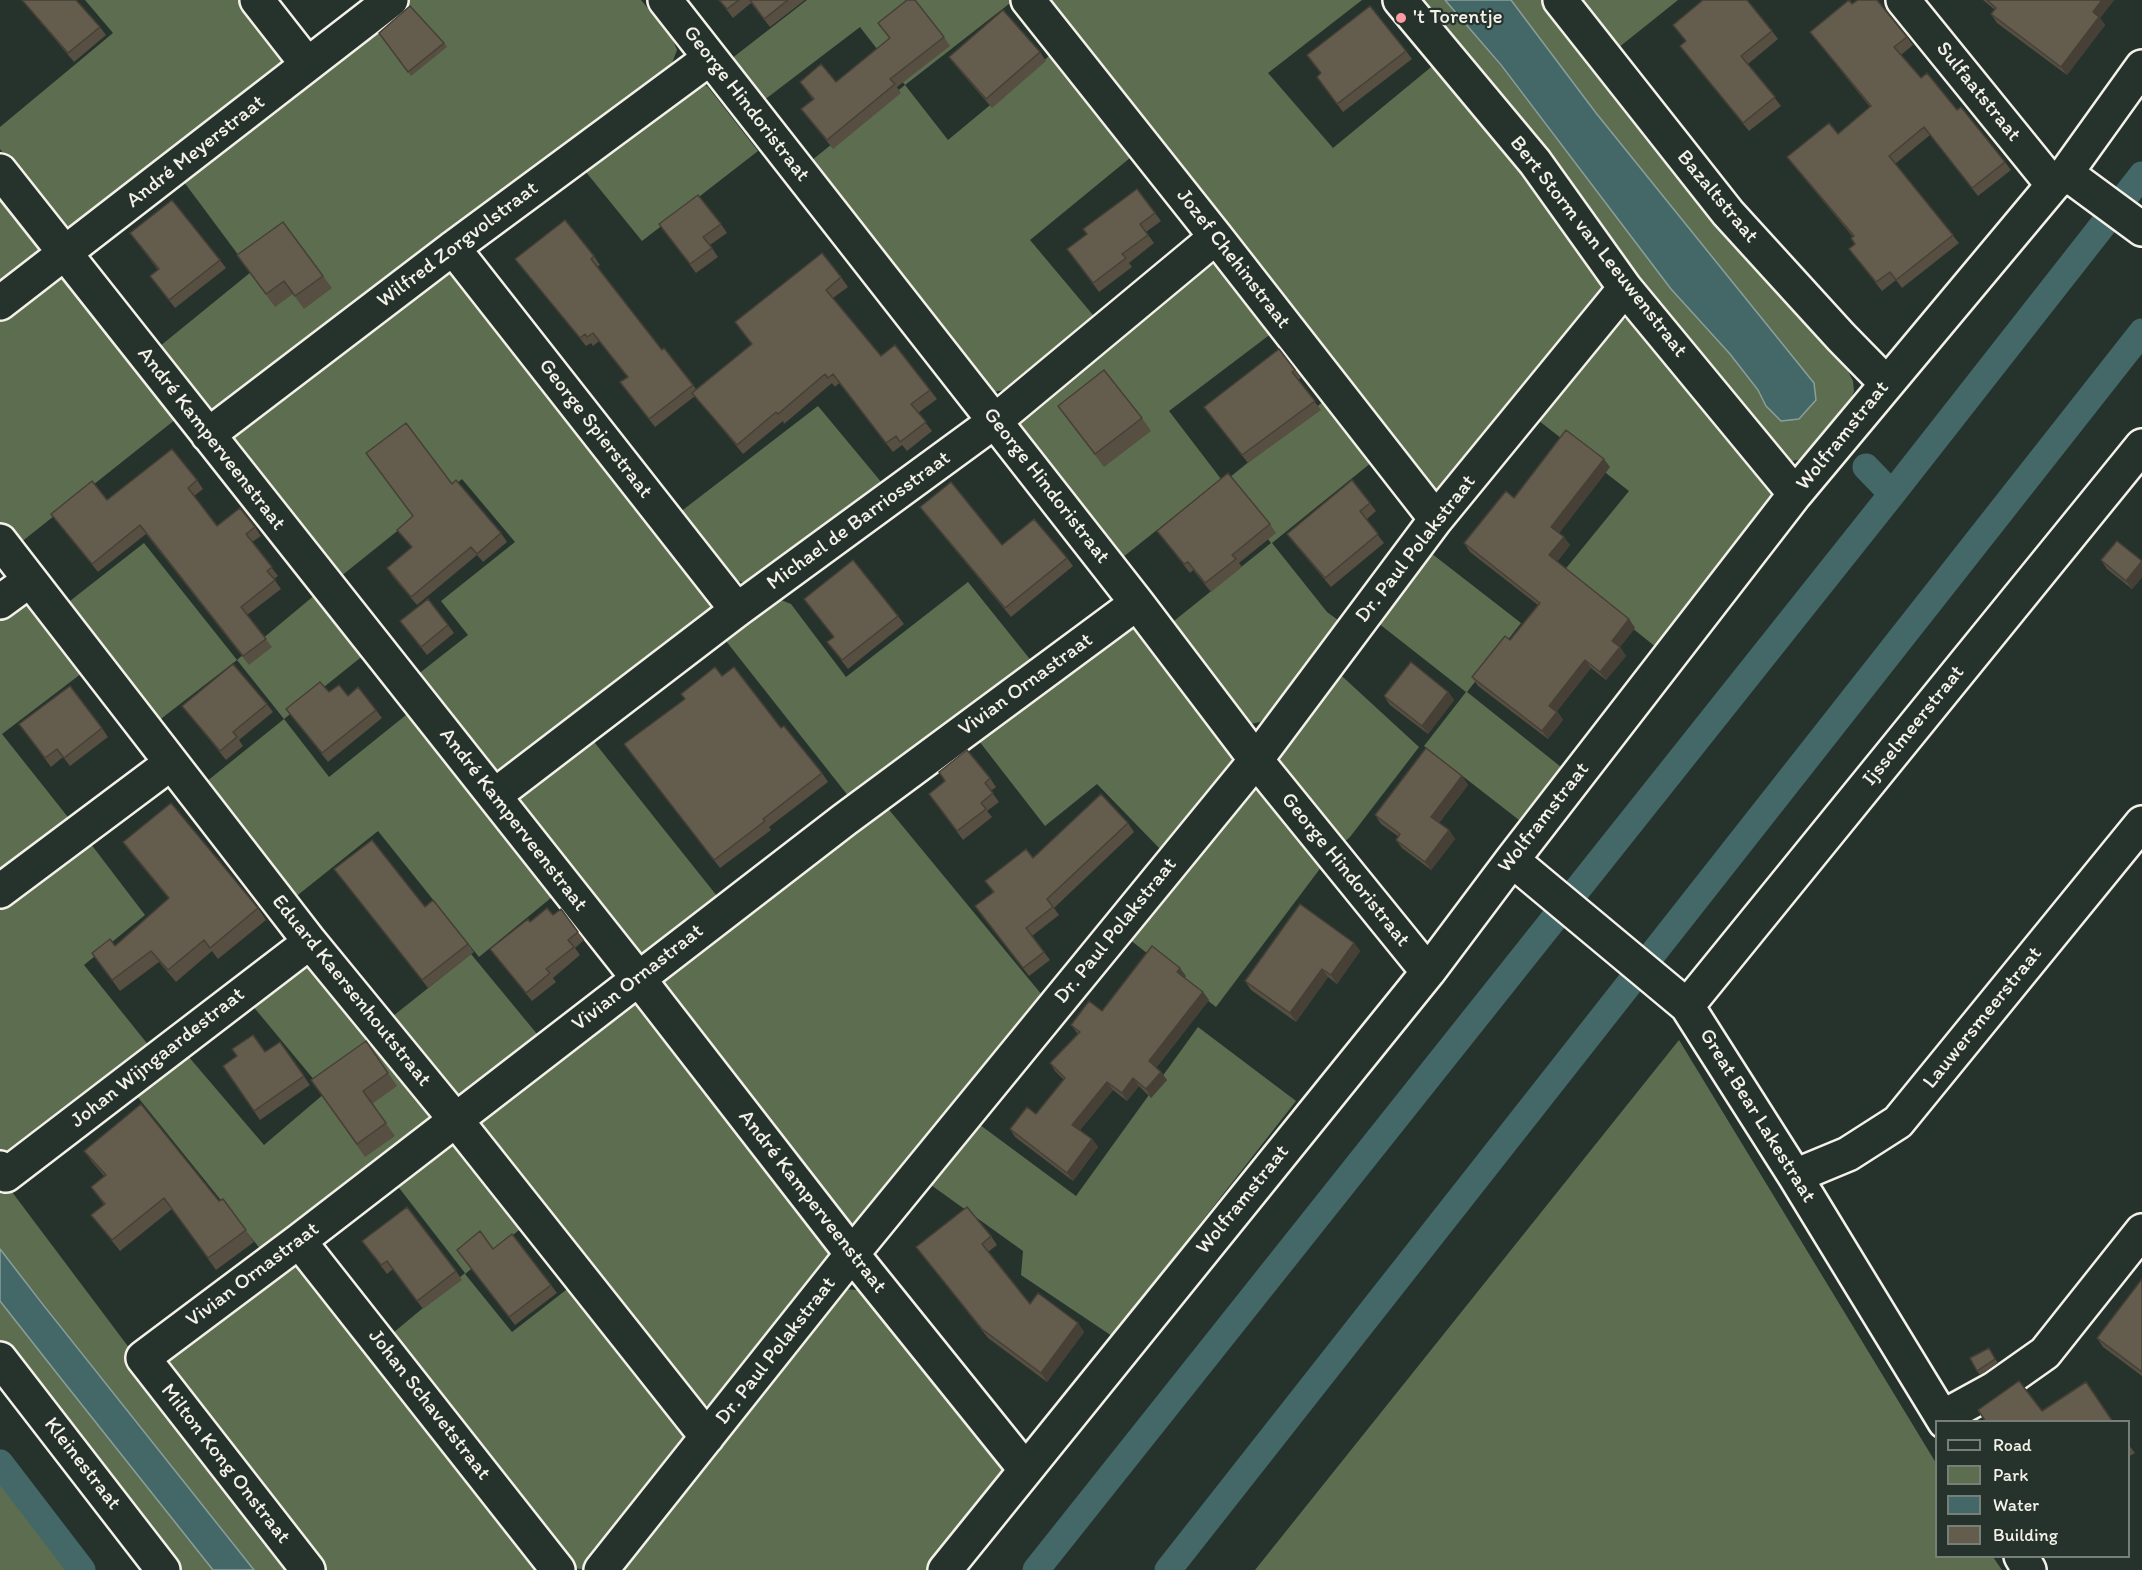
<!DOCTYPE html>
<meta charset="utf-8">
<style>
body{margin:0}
#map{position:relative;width:2142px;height:1570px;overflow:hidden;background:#26332d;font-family:Itim,sans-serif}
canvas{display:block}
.legend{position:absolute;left:1935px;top:1420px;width:195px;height:138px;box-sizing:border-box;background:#26332d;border:2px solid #787f78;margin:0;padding:8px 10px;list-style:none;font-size:18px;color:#f4f1e8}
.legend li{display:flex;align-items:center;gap:12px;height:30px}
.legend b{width:30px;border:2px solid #787f78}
</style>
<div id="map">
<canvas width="2142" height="1570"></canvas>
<ul class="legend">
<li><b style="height:8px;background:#26332d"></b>Road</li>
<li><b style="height:16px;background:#5d6e50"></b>Park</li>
<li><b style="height:16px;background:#446868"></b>Water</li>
<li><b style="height:16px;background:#645c4d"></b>Building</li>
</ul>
</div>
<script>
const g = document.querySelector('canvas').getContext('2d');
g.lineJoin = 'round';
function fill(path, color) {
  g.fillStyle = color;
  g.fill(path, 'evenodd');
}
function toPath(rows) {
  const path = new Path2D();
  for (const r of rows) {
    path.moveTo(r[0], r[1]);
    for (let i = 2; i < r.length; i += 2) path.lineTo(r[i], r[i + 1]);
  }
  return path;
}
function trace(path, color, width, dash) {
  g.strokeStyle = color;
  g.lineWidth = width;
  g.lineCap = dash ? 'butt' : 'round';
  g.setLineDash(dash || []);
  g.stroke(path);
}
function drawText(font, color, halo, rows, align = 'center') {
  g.font = font + ' Itim,sans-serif';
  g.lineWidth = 4.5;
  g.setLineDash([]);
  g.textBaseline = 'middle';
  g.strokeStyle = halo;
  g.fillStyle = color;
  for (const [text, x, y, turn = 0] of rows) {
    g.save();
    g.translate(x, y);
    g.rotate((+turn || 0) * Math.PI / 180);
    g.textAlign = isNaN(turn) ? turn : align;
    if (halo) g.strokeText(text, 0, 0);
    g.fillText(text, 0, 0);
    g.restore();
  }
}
fill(toPath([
 [85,0,247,0,290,64,75,229,61,227,54,220,0,149,0,127,113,33],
 [409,0,641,0,672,38,677,50,672,63,663,75,218,412,202,410,154,351,251,272,181,178],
 [807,0,1014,0,905,85,948,140,1054,52,1136,153,1030,240,1098,321,1010,389,993,392,979,388,801,169,905,85,860,27,755,107,722,66],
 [1039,0,1362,0,1268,73,1333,148,1436,63,1494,130,1610,293,1438,492,1425,492],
 [1416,0,1445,0,1500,65,1671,289,1730,354,1758,390,1766,406,1781,421,1596,113,1511,0,1548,0,1847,369,1853,381,1854,391,1850,402,1803,459,1792,461,1783,459],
 [1579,0,1678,0,1618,48],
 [695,78,708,87,758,151,642,241,577,161],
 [0,186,45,253,0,292],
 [1207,264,1220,266,1276,330,1169,411,1221,479,1113,565,1017,442,1014,413],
 [445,270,456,271,712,589,715,613,503,772,491,770,412,679,468,635,441,601,515,542,462,479,335,581,232,443,234,430],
 [57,277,68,279,181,415,15,547,0,529,0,315],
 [1627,319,1639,322,1775,494,1657,648,1563,572,1629,491,1534,417,1615,320],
 [1330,396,1377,458,1272,543,1327,612,1342,623,1270,713,1260,722,1250,724,1237,721,1164,629,1271,543,1224,482],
 [818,406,882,483,757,581,746,583,730,579,675,516],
 [144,543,237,660,316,594,365,654,284,719,329,777,411,711,557,893,479,957,378,831,294,898,201,786,284,719,237,660,153,725,61,608],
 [1427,550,1521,623,1467,692,1561,767,1519,820,1424,746,1466,692,1373,619],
 [968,582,1033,663,853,802,722,636,771,596,791,604,846,677],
 [27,596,90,667,2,734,75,826,0,882,0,611],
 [1125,623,1139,634,1229,750,1233,762,1162,851,1097,784,1045,826,972,732],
 [1332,667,1419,747,1350,837,1337,848,1266,745],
 [591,738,721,901,647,954,636,951,518,810,522,794],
 [1254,784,1263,792,1322,866,1216,1007,1120,932],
 [881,800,1042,995,870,1218,860,1224,848,1223,659,980],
 [84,835,145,915,84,965,154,1052,10,1157,0,1152,0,900],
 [471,954,542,1040,468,1096,454,1095,388,1020],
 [309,956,437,1121,266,1256,132,1090,182,1049,264,1145,325,1093,247,999],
 [633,990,829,1239,833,1259,712,1406,698,1404,475,1135,475,1113],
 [1198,1027,1296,1101,1112,1336,1021,1275,1023,1251,924,1180,972,1119,1076,1196],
 [1679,1040,1936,1463,1936,1556,1993,1557,2002,1570,1255,1570],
 [440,1143,453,1143,524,1226,465,1274,512,1332,575,1283,688,1438,592,1566,582,1569,569,1568,387,1338,465,1273,393,1180],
 [0,1176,139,1361,301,1570,254,1570,0,1249],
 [282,1264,310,1267,550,1570,313,1570,169,1383,165,1355],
 [842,1289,860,1290,876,1300,1004,1466,996,1485,929,1570,611,1570],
 [0,1301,213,1570,174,1570,0,1344],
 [0,1463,82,1570,0,1570]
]), '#5d6e50');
const water = toPath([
 [1445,0,1511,0,1596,113,1814,383,1816,400,1799,419,1781,421,1766,406,1758,390,1730,354,1671,289,1501,65,1445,0],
 [0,1249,41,1302,254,1570,213,1570,59,1376,0,1301,0,1249]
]);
fill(water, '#446868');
trace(water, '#8a9f9b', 1.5);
trace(toPath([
 [1866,467,1892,494],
 [0,1463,82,1570],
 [1036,1570,1892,494,2142,175],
 [1168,1570,2142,332]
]), '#446868', 27);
const minor = toPath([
 [257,0,307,64],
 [665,0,1137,603,1256,760,1428,972],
 [1028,0,1216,237,1436,519],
 [1400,0,1535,162,1625,288,1795,494],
 [1560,0,1728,213,1841,337,1886,383],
 [1903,0,2053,185],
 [0,171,638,978,852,1254,1025,1469],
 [2066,173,2142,229],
 [453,248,737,610],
 [0,303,391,0],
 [208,435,453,248,710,58],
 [0,541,310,942,455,1119,707,1437],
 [0,602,30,580],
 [494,796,737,610,995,421,1216,237],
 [1512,860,1687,1006,1795,1176,1945,1422],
 [0,891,171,763],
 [1687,1006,2142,446],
 [0,1168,6,1175,310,942],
 [1795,1176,1848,1154,1898,1122,2142,823],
 [299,1241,558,1570],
 [0,1359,163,1570],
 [1943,1417,1994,1389,2045,1353,2142,1231],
 [2021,1556,2029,1570],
 [308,1570,143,1358,299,1241,844,820,1137,603],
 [601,1570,852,1254,1256,760,1436,519,1625,288],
 [945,1570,1428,972,1512,860,1795,494,2053,185,2066,173,2142,67]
]);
trace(minor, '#f4f1e8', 38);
trace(minor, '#26332d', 33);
fill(toPath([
 [22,0,100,27,106,35,74,62],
 [719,0,805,0,770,27,751,3,733,18],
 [1983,0,2114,0,2100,18,2105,25,2067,75,1997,23,1991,14,1995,10],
 [1852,4,1907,37,1913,45,1901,55,1921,78,1957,110,2005,162,2011,170,1978,196,1930,135,1895,164,1959,243,1902,288,1896,280,1882,291,1849,249,1855,244,1853,237,1793,165,1787,157,1838,134,1870,107,1810,32],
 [878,23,944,37,950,46,897,87,901,93,833,149,801,109,813,100,800,82,836,82,889,38],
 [1673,25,1772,31,1778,39,1748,64,1781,106,1749,131,1686,54,1680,46,1686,42],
 [379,33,444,43,447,47,411,76],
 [1406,51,1412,59,1343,112,1317,77,1321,74,1307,55],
 [1040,52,1046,61,992,108,955,65,949,57],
 [1137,189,1161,221,1146,232,1154,243,1129,263,1132,267,1099,292,1073,257,1087,234],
 [283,222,332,288,304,309,293,294,275,307,237,255],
 [659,224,721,224,727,233,710,245,718,257,696,273],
 [130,233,220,260,226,268,175,308,150,276,158,270],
 [594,256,600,265,597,267,662,350,664,348,696,389,752,345,735,322,841,277,848,287,833,298,881,356,930,390,937,399,918,413,932,431,907,451,902,445,893,452,839,383,835,387,832,383,784,424,783,421,743,454,695,396,655,427,620,382,627,377,599,341,593,346,591,343,586,346,515,259],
 [1295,370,1301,378,1298,380,1321,410,1248,463,1204,407],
 [1058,406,1142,418,1151,431,1104,467],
 [1610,467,1559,533,1570,545,1557,562,1629,619,1635,628,1620,647,1626,656,1606,680,1591,668,1557,711,1563,720,1548,739,1478,686,1472,677,1510,640,1538,605,1470,552,1464,543,1514,498],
 [197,480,203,489,194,496,217,526,255,527,261,536,252,542,278,576,274,579,281,589,247,615,272,647,249,665,146,534,98,572,51,514,107,500],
 [452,484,501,533,507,542,483,562,477,555,417,605,393,577,387,568,412,548,397,530],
 [1370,503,1376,511,1366,520,1384,543,1331,587,1293,542,1287,534],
 [920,507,1002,545,1067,558,1073,566,1011,617,926,515],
 [1270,524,1276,533,1239,563,1242,567,1211,592,1193,570,1190,573,1157,531],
 [2101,560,2142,561,2142,577,2132,589,2107,569],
 [804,599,898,616,904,624,848,669,827,642,834,637],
 [400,621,448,625,454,633,427,655],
 [722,676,781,728,822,773,828,782,769,827,771,830,720,868,624,744],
 [329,692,348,696,376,710,382,718,328,762,286,709],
 [1448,692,1454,700,1428,734,1390,705,1384,696],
 [267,704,273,712,239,740,243,746,226,760,182,706],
 [102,728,108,737,70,766,63,757,51,767,25,732],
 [1462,776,1468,785,1439,823,1449,830,1455,839,1431,870,1402,848,1396,840,1399,837,1381,824,1375,815],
 [990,778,996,787,991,791,999,802,987,811,992,817,963,840,929,794,945,781],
 [1128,823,1134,832,1054,908,1059,915,1032,936,1050,960,1029,976,975,906,993,892,985,881,1033,858],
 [123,842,258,908,266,920,218,959,212,951,176,982,159,962,120,991,92,953,115,946,169,899,131,853],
 [334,869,425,907,468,944,474,952,428,988],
 [553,915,578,932,584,940,575,948,580,955,553,978,556,982,532,1001,490,949,530,922],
 [1354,943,1360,951,1337,984,1328,977,1296,1022,1251,990,1245,981],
 [1186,976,1185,978,1203,992,1209,1000,1156,1068,1161,1072,1167,1080,1151,1098,1139,1086,1127,1101,1113,1090,1080,1130,1092,1139,1098,1147,1073,1181,1015,1137,1010,1129,1036,1114,1064,1080,1055,1071,1050,1063,1078,1034,1071,1025,1102,1011],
 [366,1041,397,1086,372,1104,395,1136,365,1157,311,1080],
 [280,1042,310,1085,260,1120,223,1066,265,1052],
 [84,1151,219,1201,223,1199,254,1242,216,1270,172,1209,120,1251,91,1215,104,1205,91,1187,104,1176,92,1162],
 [991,1236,997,1245,988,1252,1030,1304,1078,1323,1084,1332,1047,1382,988,1338,916,1247],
 [362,1241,456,1271,462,1280,423,1309,393,1269,387,1274],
 [493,1249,551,1285,557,1293,515,1325,457,1250],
 [2142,1279,2142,1376,2103,1347,2097,1338],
 [1989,1348,1998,1363,1980,1375,1977,1371],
 [2128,1444,2135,1453,2128,1457]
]), '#564f42');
fill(toPath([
 [2102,0,2114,0,2100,18,2105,25,2067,75,2061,67,2093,12],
 [1604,459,1610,467,1557,536,1551,527],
 [1564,537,1570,545,1555,564,1549,555],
 [2142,561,2142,577,2132,589,2126,581],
 [1629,619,1635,628,1618,649,1612,641],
 [1620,647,1626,656,1606,680,1600,672],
 [1585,660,1591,668,1555,714,1549,706],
 [1448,692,1454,700,1428,734,1422,726],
 [1557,712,1563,720,1548,739,1542,731],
 [1462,776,1468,785,1437,825,1431,817],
 [1449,830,1455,839,1431,870,1425,862],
 [1354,943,1360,951,1337,984,1331,975],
 [1180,968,1186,976,1183,980,1177,972],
 [1322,969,1328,977,1296,1022,1290,1013],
 [1203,992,1209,1000,1155,1069,1149,1061],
 [1161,1072,1167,1080,1151,1098,1146,1089],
 [1133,1078,1139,1086,1127,1101,1122,1093],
 [1107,1082,1113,1090,1077,1133,1072,1125],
 [1092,1139,1098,1147,1073,1181,1067,1173],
 [1078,1323,1084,1332,1047,1382,1041,1373]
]), '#464036');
const building = toPath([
 [22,0,76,0,100,27,68,53,22,0],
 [719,0,739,0,727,9,719,0],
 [750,0,788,0,764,19,750,0],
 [907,0,915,0,944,37,890,79,895,84,827,140,801,109,814,99,800,82,821,64,836,82,890,38,878,23,907,0],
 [1703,0,1747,0,1772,31,1741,56,1775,97,1743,123,1680,46,1686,41,1673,25,1703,0],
 [1849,0,1852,4,1858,0,1877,0,1907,37,1894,47,1921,78,1927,73,1957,110,1961,107,2005,162,1972,188,1924,127,1889,156,1953,235,1896,280,1890,272,1876,282,1849,249,1855,244,1851,238,1854,236,1787,157,1829,123,1838,134,1871,106,1810,32,1849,0],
 [1987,0,2102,0,2093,12,2099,17,2061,67,1991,14,1996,8,1987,0],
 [410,6,444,43,408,72,379,33,410,6],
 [1370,6,1406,51,1337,104,1317,77,1321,73,1307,55,1370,6],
 [1003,10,1040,52,986,99,949,57,1003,10],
 [1137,189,1155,213,1140,224,1148,235,1122,254,1126,258,1093,283,1067,249,1087,234,1083,229,1137,189],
 [698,195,721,224,703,237,712,248,690,264,659,224,698,195],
 [172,200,220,260,169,300,150,276,159,269,130,233,172,200],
 [565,220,594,256,591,259,662,350,664,348,693,385,649,419,620,382,628,377,593,333,587,337,585,334,580,338,515,259,565,220],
 [283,222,323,276,295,296,284,281,266,294,237,255,283,222],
 [822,253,841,277,826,290,881,356,895,345,930,390,911,404,926,422,900,442,896,436,886,443,833,374,828,378,825,374,778,414,776,412,737,445,692,393,752,344,735,322,822,253],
 [1279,349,1295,370,1292,372,1315,401,1242,455,1204,407,1279,349],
 [1104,370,1142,418,1095,454,1058,406,1104,370],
 [406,423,452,484,456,480,501,533,477,554,471,547,411,597,387,568,412,547,397,530,413,516,366,453,406,423],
 [1566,430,1604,459,1551,527,1564,537,1549,555,1629,619,1612,641,1620,647,1600,672,1585,660,1549,706,1557,712,1542,731,1472,677,1505,636,1510,640,1540,603,1464,543,1506,491,1514,498,1566,430],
 [172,449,197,480,188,488,217,526,240,508,255,527,246,534,272,567,267,571,275,580,241,607,266,639,243,656,140,525,92,564,51,514,92,481,107,500,172,449],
 [1228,473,1270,524,1232,555,1236,559,1205,583,1188,562,1184,564,1157,531,1228,473],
 [1352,480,1370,503,1360,511,1378,534,1325,578,1287,534,1352,480],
 [951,482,1002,545,1034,519,1067,558,1005,608,920,507,951,482],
 [2117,541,2142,561,2126,581,2101,560,2117,541],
 [853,560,898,616,842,660,827,642,834,637,804,599,853,560],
 [428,599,448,625,421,647,400,621,428,599],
 [1411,662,1448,692,1422,726,1384,696,1411,662],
 [233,664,267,704,233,732,237,737,220,751,182,706,233,664],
 [715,667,722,676,734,667,781,728,784,726,822,773,763,819,765,821,714,860,624,744,685,699,681,694,715,667],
 [320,682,329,692,339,685,348,696,358,687,376,710,322,753,286,709,320,682],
 [70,686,102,728,64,758,57,749,45,758,19,724,70,686],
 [1426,748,1462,776,1431,817,1449,830,1425,862,1396,840,1400,834,1375,815,1426,748],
 [967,750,990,778,985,783,993,793,981,803,986,809,957,831,929,794,945,781,939,772,967,750],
 [1101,794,1128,823,1047,899,1053,907,1026,928,1044,952,1023,968,975,906,994,892,985,881,1026,849,1033,858,1101,794],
 [171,803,258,908,210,948,204,940,168,970,151,951,112,980,92,953,110,939,115,946,169,898,123,842,171,803],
 [372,840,425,907,433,900,468,944,422,980,334,869,372,840],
 [1300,904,1354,943,1331,975,1322,969,1290,1013,1245,981,1300,904],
 [547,908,553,915,561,909,578,932,568,940,574,947,546,969,550,973,526,993,490,949,528,919,530,922,547,908],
 [1152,946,1180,968,1177,972,1203,992,1149,1061,1161,1072,1146,1089,1133,1078,1122,1093,1107,1082,1072,1125,1092,1139,1067,1173,1010,1129,1027,1107,1036,1114,1065,1078,1050,1063,1080,1032,1071,1025,1089,1001,1102,1011,1152,946],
 [253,1035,265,1052,280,1042,304,1076,254,1111,223,1066,237,1056,232,1049,253,1035],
 [366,1041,388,1073,363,1091,386,1123,357,1144,311,1080,366,1041],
 [141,1104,219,1201,223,1199,246,1230,208,1258,164,1198,112,1240,91,1215,105,1204,91,1187,106,1175,84,1151,141,1104],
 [407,1207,456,1271,417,1301,387,1261,381,1265,362,1241,407,1207],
 [967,1207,991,1236,982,1244,1030,1304,1038,1293,1078,1323,1041,1373,982,1329,916,1247,967,1207],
 [480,1231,493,1249,512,1234,551,1285,509,1317,457,1250,480,1231],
 [2142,1279,2142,1372,2097,1338,2142,1279],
 [1989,1348,1995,1359,1977,1371,1970,1358,1989,1348],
 [2019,1381,2042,1411,2086,1382,2113,1422,1986,1422,1978,1410,2019,1381]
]);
fill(building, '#645c4d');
trace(building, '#464036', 1.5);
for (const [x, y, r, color] of [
 [1401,18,6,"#ff9aa2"]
]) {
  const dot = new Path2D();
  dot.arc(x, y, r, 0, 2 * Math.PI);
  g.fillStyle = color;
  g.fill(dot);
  trace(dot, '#26332d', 2);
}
drawText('21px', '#f4f1e8', '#26332d', [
 ["'t Torentje",1413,18]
], 'left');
drawText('21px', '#f4f1e8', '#26332d', [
 ["Sulfaatstraat",1978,92,51],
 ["George Hindoristraat",746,104,52],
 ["André Meyerstraat",196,152,-38],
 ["Bazaltstraat",1717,197,50],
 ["Wilfred Zorgvolstraat",458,245,-37],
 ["Bert Storm van Leeuwenstraat",1598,247,52],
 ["Jozef Chehinstraat",1233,259,52],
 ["George Spierstraat",595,429,52],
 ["Wolframstraat",1843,436,-51],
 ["André Kamperveenstraat",211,439,52],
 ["George Hindoristraat",1046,486,52],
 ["Michael de Barriosstraat",859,521,-36],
 ["Dr. Paul Polakstraat",1416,549,-52],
 ["Vivian Ornastraat",1026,685,-36],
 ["Ijsselmeerstraat",1914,726,-51],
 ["Wolframstraat",1544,818,-52],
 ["André Kamperveenstraat",513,820,52],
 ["George Hindoristraat",1345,870,51],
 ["Dr. Paul Polakstraat",1116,931,-51],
 ["Vivian Ornastraat",638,978,-38],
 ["Eduard Kaersenhoutstraat",351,991,51],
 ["Lauwersmeerstraat",1983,1018,-51],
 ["Johan Wijngaardestraat",158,1058,-38],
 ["Great Bear Lakestraat",1757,1116,58],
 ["Wolframstraat",1243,1200,-51],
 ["André Kamperveenstraat",812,1202,52],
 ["Vivian Ornastraat",253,1275,-37],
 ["Dr. Paul Polakstraat",776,1351,-52],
 ["Johan Schavetstraat",429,1405,52],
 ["Kleinestraat",82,1464,52],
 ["Milton Kong Onstraat",225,1464,52]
]);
</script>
